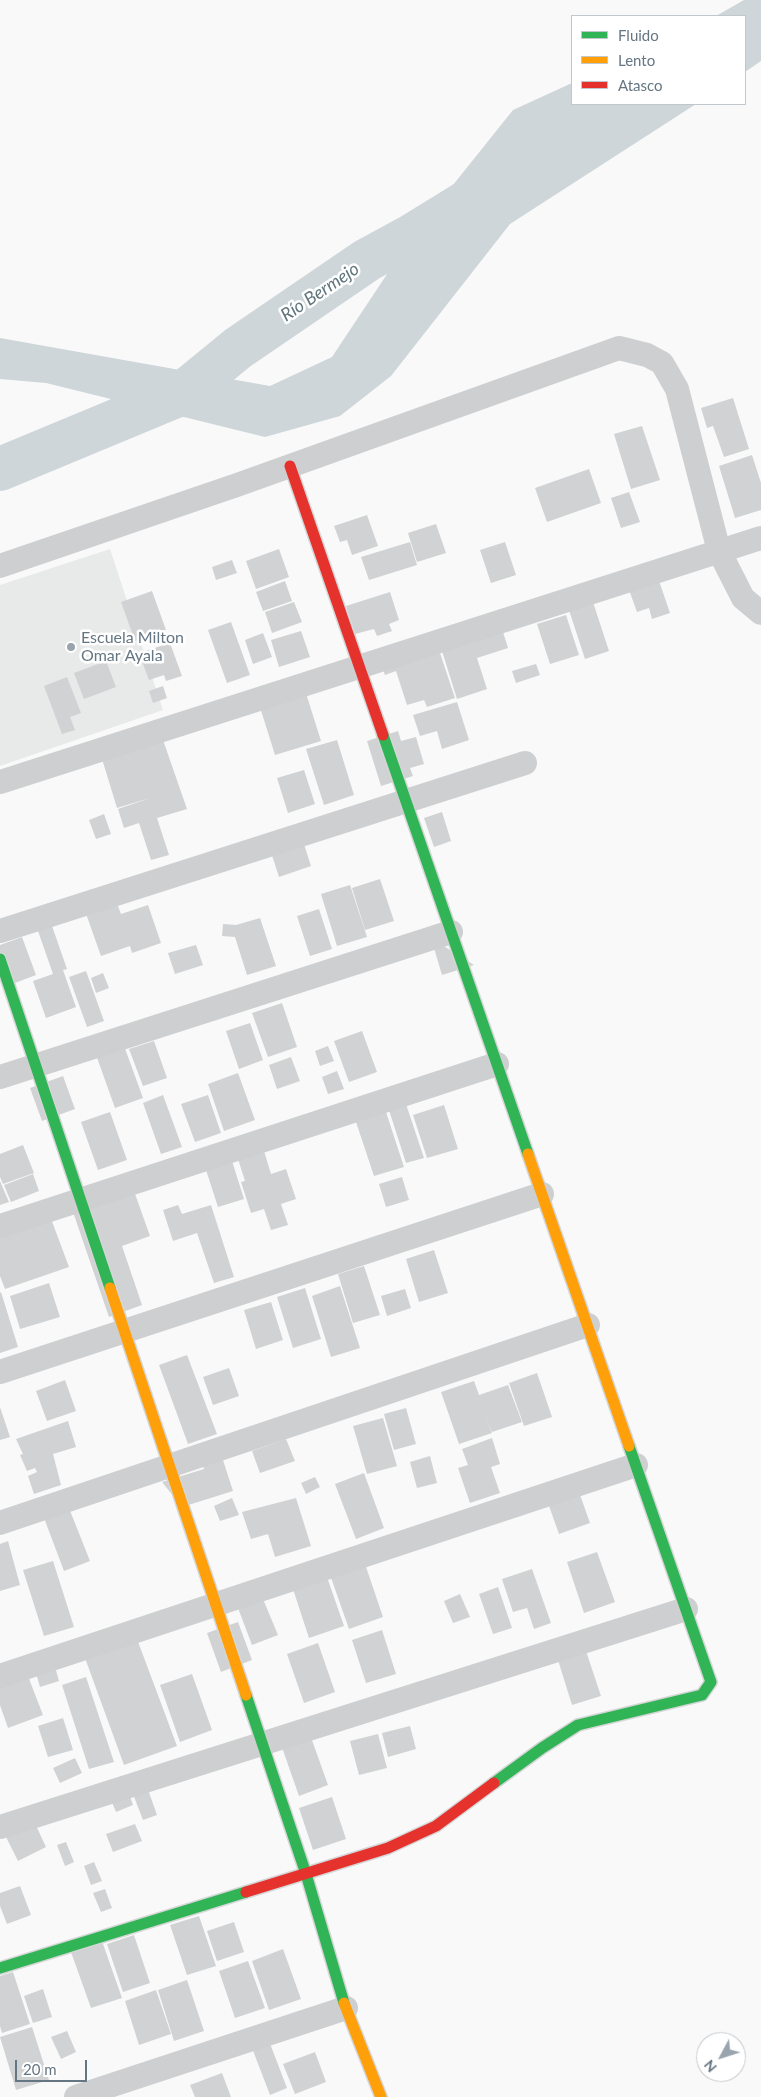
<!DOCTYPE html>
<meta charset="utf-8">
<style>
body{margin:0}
#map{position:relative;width:761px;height:2097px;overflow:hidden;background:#f9f9f9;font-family:Lato,sans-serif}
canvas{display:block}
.legend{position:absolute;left:571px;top:15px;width:175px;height:90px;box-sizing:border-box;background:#fff;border:1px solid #c1c8cd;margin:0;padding:6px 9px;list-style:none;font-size:15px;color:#657683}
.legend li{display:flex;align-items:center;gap:10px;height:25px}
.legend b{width:25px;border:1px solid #c1c8cd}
.north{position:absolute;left:696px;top:2032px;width:50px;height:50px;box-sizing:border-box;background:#fff;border:1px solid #c1c8cd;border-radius:50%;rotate:230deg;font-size:14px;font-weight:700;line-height:20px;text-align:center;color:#657683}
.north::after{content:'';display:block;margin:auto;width:18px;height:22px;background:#99a4ac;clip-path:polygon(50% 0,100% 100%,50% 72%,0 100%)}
.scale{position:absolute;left:15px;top:2060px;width:72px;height:22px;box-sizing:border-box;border:2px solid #657683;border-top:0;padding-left:6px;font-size:15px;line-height:18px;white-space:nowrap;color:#657683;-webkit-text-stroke:4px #fff;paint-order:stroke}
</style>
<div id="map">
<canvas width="761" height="2097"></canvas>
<ul class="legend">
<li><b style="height:6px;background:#30b455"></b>Fluido</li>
<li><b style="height:6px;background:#ff9f0a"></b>Lento</li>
<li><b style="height:6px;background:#e5322d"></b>Atasco</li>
</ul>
<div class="north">N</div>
<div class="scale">20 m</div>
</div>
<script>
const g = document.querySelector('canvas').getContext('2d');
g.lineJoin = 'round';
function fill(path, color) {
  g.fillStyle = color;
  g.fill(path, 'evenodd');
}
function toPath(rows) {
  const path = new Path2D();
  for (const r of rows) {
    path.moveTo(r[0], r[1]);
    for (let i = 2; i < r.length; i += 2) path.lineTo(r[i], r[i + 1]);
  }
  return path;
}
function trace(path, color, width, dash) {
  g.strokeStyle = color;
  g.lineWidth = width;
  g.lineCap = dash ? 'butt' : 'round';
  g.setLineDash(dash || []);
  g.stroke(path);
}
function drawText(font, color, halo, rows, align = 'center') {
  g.font = font + ' Lato,sans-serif';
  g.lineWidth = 5;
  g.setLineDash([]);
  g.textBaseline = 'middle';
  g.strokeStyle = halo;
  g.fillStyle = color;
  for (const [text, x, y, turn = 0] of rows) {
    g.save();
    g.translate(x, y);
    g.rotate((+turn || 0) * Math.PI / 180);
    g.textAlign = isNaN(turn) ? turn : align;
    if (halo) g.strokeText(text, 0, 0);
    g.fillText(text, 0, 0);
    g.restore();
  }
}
fill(toPath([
 [110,549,163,710,0,766,0,585]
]), '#e8e9e9');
fill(toPath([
 [744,0,761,0,761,61,745,72,745,16,716,16],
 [572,83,572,104,696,104,510,224,391,376,340,416,265,437,46,383,0,379,0,338,270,386,332,357,413,235,513,110]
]), '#ced6d9');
trace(toPath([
 [0,469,183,393,238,348,367,260,413,235,465,203]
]), '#ced6d9', 44);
fill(toPath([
 [733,398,749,449,724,457,713,426,707,428,701,408],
 [642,426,660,480,631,489,614,434],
 [752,455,761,483,761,510,735,518,719,466],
 [589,469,601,503,547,522,535,488],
 [629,492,640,522,621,528,611,498],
 [367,515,378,546,352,555,347,540,340,542,334,526],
 [436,524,446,553,417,562,408,533],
 [410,542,417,565,369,580,361,557],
 [505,542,516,575,491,583,480,550],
 [279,549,289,577,256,589,246,561],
 [232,560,237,573,216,580,212,567],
 [658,578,670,613,652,619,649,608,637,612,628,587],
 [285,581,292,601,263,611,256,592],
 [152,591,166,630,135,641,121,602],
 [390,592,399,620,389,624,392,631,377,636,374,629,355,634,346,606],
 [591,596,609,651,585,659,567,604],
 [294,602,302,622,272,633,265,612],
 [566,615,579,655,550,664,537,624],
 [231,622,250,675,227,683,208,630],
 [301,631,310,657,279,667,271,640],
 [503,632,508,648,477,658,487,689,457,699,442,651],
 [263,633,272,657,253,664,245,640],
 [170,643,182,676,166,681,164,675,149,680,139,653],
 [437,644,455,698,427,707,424,700,407,705,396,671,385,675,381,664],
 [106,661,116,687,84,699,74,673],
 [536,664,540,675,516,683,512,671],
 [67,677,81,713,70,717,75,730,62,734,44,686],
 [163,686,167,698,153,703,149,691],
 [305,690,321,741,275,755,259,704],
 [457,702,469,740,442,749,437,731,420,736,413,715],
 [398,731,401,741,416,737,424,764,410,768,413,776,381,786,367,741],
 [163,740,187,809,157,818,169,855,151,860,139,823,124,828,118,809,150,798,117,808,102,759],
 [337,740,354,795,324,805,306,749],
 [304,770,315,804,288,813,277,778],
 [442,812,451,841,434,847,424,818],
 [104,814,111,834,96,839,89,820],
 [302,838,311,866,279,877,270,849],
 [380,879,394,921,365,930,352,888],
 [350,885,367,937,337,946,321,894],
 [116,901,121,914,148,905,161,943,132,953,130,946,101,956,85,911],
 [319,909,332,949,310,956,297,916],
 [260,918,276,966,247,975,235,937,222,936,223,924,236,925],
 [52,926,67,969,63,970,76,1007,46,1018,33,981,53,974,38,931],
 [22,937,36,975,7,986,0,967,0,945],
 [431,938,474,965,442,975],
 [196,945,203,965,175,974,168,953],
 [86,971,104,1021,87,1027,69,977],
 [103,973,109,988,96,993,91,978],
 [282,1003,297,1047,268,1057,252,1013],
 [250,1023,263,1060,239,1069,226,1031],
 [362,1031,377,1072,349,1082,334,1041],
 [154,1041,167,1078,143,1086,129,1049],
 [123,1043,143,1098,115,1108,95,1052],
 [328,1046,334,1061,320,1066,315,1051],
 [291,1057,300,1081,277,1089,269,1065],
 [337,1071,344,1089,328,1094,322,1077],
 [238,1073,255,1120,224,1131,208,1084],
 [63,1076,75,1109,42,1121,30,1088],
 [163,1095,182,1147,161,1154,143,1103],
 [208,1095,221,1133,195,1142,181,1104],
 [405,1101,424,1158,406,1163,388,1107],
 [444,1105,458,1149,427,1158,413,1115],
 [384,1106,404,1167,374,1176,354,1116],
 [110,1112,127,1160,98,1170,81,1122],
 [23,1145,34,1173,3,1184,0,1177,0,1154],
 [264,1151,271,1174,286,1169,296,1199,281,1204,288,1225,271,1230,264,1209,251,1213,241,1182,245,1181,238,1159],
 [232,1161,244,1199,218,1207,206,1170],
 [33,1174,39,1191,11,1202,4,1185],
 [402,1177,409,1200,386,1207,379,1184],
 [0,1181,9,1202,0,1205],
 [134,1191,150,1236,122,1246,142,1305,109,1317,73,1212],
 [178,1205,182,1214,211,1205,234,1277,214,1283,197,1233,173,1241,163,1210],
 [50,1216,69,1267,5,1289,0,1276,0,1234],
 [434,1250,448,1293,419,1302,406,1259],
 [364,1266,380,1315,353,1323,338,1274],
 [49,1283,60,1317,20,1329,10,1296],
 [340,1286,360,1348,331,1357,312,1296],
 [305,1288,321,1339,293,1348,277,1297],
 [405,1289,411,1308,387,1316,381,1296],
 [1,1292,18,1347,0,1353,0,1293],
 [271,1302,283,1340,256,1349,244,1310],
 [187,1355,217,1434,188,1444,159,1365],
 [229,1368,239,1396,213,1405,203,1377],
 [537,1373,552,1417,524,1426,509,1383],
 [65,1380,76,1411,47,1421,36,1391],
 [474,1381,479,1395,508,1385,522,1422,492,1432,486,1418,492,1433,459,1444,441,1392],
 [0,1407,10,1437,0,1440],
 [406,1408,416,1444,394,1450,384,1414],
 [383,1418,397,1466,367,1474,353,1426],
 [68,1421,76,1447,53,1454,61,1485,34,1494,28,1476,37,1472,35,1468,27,1471,20,1455,23,1454,16,1439],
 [492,1438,500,1464,491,1467,500,1493,470,1503,458,1468,468,1465,462,1449],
 [286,1439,295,1461,260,1473,252,1451],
 [430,1456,437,1483,417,1488,410,1462],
 [223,1460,233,1491,182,1507,162,1482,204,1469,203,1466],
 [364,1473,384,1528,356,1539,335,1484],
 [315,1477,320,1487,306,1494,301,1483],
 [579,1492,590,1523,559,1534,548,1503],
 [232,1498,239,1515,220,1521,214,1506],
 [296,1498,311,1546,275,1557,268,1534,251,1539,242,1512],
 [69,1508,90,1561,64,1571,44,1518],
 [8,1541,20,1585,0,1591,0,1544],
 [597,1552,615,1602,584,1613,567,1562],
 [53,1561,74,1627,44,1636,23,1570],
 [364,1561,383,1617,349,1629,329,1572],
 [532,1569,551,1623,534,1629,527,1608,513,1612,502,1579],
 [327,1577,344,1626,309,1638,293,1589],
 [498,1587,512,1628,493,1634,479,1594],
 [460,1594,470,1617,453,1623,444,1601],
 [263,1599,278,1635,252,1645,238,1608],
 [238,1622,252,1660,221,1672,207,1633],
 [382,1630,396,1674,366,1683,352,1640],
 [137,1639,177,1746,124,1765,85,1658],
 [318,1643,335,1692,304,1703,287,1654],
 [586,1651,601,1696,572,1705,558,1660],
 [55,1667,59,1681,40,1687,36,1673],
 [26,1671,43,1715,8,1728,0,1705,0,1681],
 [192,1674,212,1730,180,1742,160,1685],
 [86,1677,114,1762,89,1769,62,1685],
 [63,1718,73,1750,48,1757,38,1726],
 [307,1726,328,1785,299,1796,278,1736],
 [410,1726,416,1749,388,1757,382,1733],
 [378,1734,387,1768,359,1775,350,1741],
 [75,1758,82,1773,60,1783,53,1768],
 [146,1784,157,1815,143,1820,131,1789],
 [127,1788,133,1805,116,1812,109,1795],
 [332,1797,346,1839,313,1850,299,1808],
 [32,1817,46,1847,18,1861,3,1831],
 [135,1824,142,1841,113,1852,106,1834],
 [66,1842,74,1862,65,1866,57,1845],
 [94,1862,102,1881,91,1885,84,1866],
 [20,1886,31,1915,7,1924,0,1906,0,1893],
 [105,1889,112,1908,101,1912,93,1893],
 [199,1916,216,1966,187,1975,170,1925],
 [234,1922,244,1952,217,1961,207,1931],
 [134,1935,150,1983,123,1992,107,1944],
 [102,1941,122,1998,91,2008,71,1952],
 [283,1949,301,1999,269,2010,252,1961],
 [248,1961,265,2008,235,2018,219,1971],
 [13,1972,30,2024,2,2033,0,2026,0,1976],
 [187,1980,204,2031,174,2041,158,1990],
 [43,1989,52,2017,33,2023,24,1996],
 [156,1990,171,2034,139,2045,125,2001],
 [32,2027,49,2080,16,2090,0,2037],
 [67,2031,76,2052,61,2059,51,2037],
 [269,2041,287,2088,270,2095,252,2048],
 [315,2052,326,2082,295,2094,283,2064],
 [222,2073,231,2097,195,2097,190,2085]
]), '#d0d2d3');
const fast = toPath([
 [383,735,528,1154],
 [0,959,110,1288],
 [246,1695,306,1874,344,2003],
 [494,1783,542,1748,578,1725,702,1695,711,1682,629,1446],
 [0,1968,246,1892]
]);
const slow = toPath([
 [528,1154,629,1446],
 [110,1288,246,1695],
 [344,2003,381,2097]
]);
const jam = toPath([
 [290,466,383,735],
 [246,1892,388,1848,436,1826,494,1783]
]);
trace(fast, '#d5d6d7', 14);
trace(slow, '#d5d6d7', 14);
trace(jam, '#d5d6d7', 14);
trace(toPath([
 [0,566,237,485,619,348,647,355,662,363,677,389,719,551,743,598,761,613],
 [0,782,761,538],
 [0,931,525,763],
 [0,1077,451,932],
 [0,1226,497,1064],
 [0,1372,542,1194],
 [0,1523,588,1325],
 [0,1676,636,1465],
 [0,1827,686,1609],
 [76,2097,346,2008]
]), '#cecfd0', 24);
trace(fast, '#30b455', 11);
trace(slow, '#ff9f0a', 11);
trace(jam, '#e5322d', 11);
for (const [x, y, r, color] of [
 [71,647,5,"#99a4ac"]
]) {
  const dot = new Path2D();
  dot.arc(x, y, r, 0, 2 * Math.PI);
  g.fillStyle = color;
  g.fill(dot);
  trace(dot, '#fff', 2);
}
drawText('16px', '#657683', '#fff', [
 ["Escuela Milton",81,638],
 ["Omar Ayala",81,656]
], 'left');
drawText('italic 18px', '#60757c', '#fff', [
 ["Río Bermejo",320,292,-34]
]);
</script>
